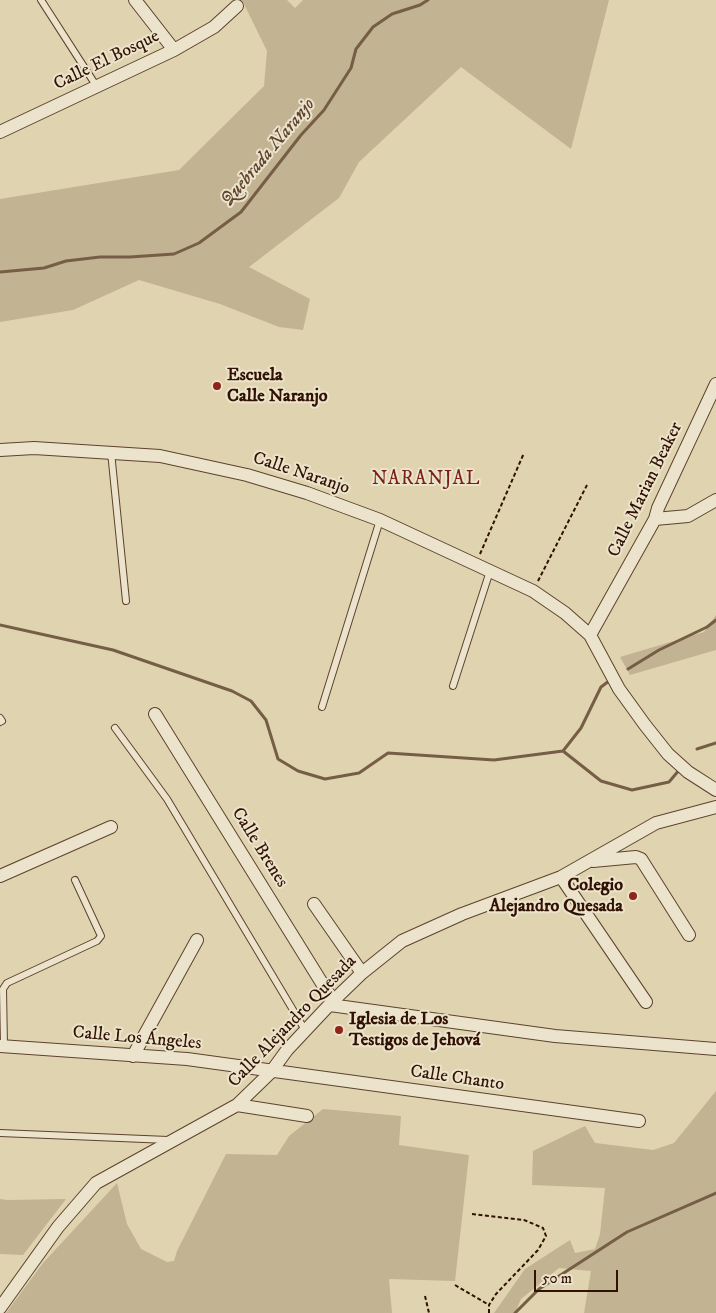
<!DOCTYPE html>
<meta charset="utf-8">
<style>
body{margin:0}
#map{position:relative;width:716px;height:1313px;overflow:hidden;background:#e0d4b0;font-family:"IM FELL DW Pica",serif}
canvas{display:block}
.scale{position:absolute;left:534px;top:1270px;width:84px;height:22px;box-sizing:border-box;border:2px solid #311101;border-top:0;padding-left:6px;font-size:15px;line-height:18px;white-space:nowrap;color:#311101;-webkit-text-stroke:4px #ebe3cc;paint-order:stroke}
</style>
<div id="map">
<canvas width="716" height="1313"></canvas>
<div class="scale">50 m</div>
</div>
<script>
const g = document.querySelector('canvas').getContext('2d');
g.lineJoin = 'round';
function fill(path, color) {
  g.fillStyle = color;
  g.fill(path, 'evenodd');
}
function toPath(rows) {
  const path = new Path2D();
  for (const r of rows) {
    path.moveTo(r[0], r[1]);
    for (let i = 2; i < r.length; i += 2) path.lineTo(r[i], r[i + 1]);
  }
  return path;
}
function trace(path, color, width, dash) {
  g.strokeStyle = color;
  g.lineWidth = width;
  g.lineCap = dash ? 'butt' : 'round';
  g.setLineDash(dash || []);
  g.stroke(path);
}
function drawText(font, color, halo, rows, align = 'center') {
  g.font = font + ' "IM FELL DW Pica",serif';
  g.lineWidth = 4;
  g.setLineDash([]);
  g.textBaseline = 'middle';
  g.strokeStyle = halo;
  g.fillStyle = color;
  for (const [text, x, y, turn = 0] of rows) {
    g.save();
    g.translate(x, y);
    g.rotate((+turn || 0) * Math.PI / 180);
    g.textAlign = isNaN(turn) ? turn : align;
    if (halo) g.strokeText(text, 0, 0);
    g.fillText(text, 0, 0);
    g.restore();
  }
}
fill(toPath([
 [242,0,287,0,295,8,303,0,609,0,571,149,461,67,359,162,339,198,249,267,310,299,303,330,279,327,220,304,139,280,73,310,0,322,0,199,179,170,264,86,267,51],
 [716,615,716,650,630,675,620,657,704,632],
 [716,1091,716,1313,584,1313,591,1271,559,1268,521,1299,515,1313,494,1313,525,1269,570,1240,575,1253,595,1249,600,1234,605,1188,532,1185,533,1151,585,1126,595,1143,653,1150,674,1143],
 [323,1109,401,1116,399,1145,469,1155,455,1281,389,1279,392,1313,6,1313,43,1263,117,1183,127,1224,141,1249,167,1262,174,1261,177,1251,226,1154,277,1155,289,1136],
 [0,1199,8,1200,66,1199,23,1255,0,1254]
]), '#c2b392');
trace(toPath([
 [0,272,44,268,66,261,100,257,130,257,174,254,199,243,241,212,301,135,324,110,351,68,356,49,373,27,392,14,420,5,428,0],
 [0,625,113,650,232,691,251,701,266,720,278,759,298,771,325,779,359,773,388,753,494,760,563,751,581,728,601,687,609,681],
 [628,669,659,650,707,627,716,620],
 [697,749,716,743],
 [563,751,601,781,632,790,669,782,680,769],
 [515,1313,539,1289,627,1232,716,1193]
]), '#765e46', 3);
const service = toPath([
 [41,0,97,87],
 [111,452,126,601],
 [453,686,490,571],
 [322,707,380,520],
 [0,718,2,721,0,722],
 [115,728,167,799,305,1030],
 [4,1046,3,989,7,983,97,941,101,936,75,880],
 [0,1133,168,1140]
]);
const minor = toPath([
 [135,0,174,50],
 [0,132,174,50,214,27,237,6],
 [0,450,34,448,160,456,247,475,307,493,380,520,533,591,565,613,590,635,619,689,645,725,668,754,688,772,716,790],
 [655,519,688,516,716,500],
 [590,635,655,519,658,508,716,384],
 [155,714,333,1001],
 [593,861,636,857,641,859,689,935],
 [0,876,111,827],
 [561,877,646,1002],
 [314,904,362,973],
 [330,1005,555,1036,716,1049],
 [0,1046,187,1059,639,1121],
 [133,1056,197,940],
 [237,1105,307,1116],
 [0,1308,58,1227,96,1183,237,1105,271,1072,287,1050,333,1001,362,973,402,941,462,914,561,877,656,823,716,807]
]);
trace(service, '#5d422d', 8);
trace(minor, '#5d422d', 14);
trace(toPath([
 [480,554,524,453],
 [538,581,587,485],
 [472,1214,524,1220,543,1228,546,1236,538,1250,496,1294,489,1305,489,1313],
 [455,1285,489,1305],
 [425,1296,429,1313]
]), '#311101', 2, [4, 2.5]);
trace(service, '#ebe3cc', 6);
trace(minor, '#ebe3cc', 12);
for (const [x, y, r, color] of [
 [217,386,5,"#8f2418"],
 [633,896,5,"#8f2418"],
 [339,1030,5,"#8f2418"]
]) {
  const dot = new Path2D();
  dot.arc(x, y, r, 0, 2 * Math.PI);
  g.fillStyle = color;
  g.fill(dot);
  trace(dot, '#ebe3cc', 2);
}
drawText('18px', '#311101', '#ebe3cc', [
 ["Calle El Bosque",107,61,-26],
 ["Calle Naranjo",301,474,18],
 ["Calle Marian Beaker",646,490,-64],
 ["Calle Brenes",259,848,58],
 ["Calle Alejandro Quesada",293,1022,-46],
 ["Calle Los Ángeles",137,1039,5],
 ["Calle Chanto",457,1079,8]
]);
drawText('bold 18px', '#311101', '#ebe3cc', [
 ["Escuela",227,376],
 ["Calle Naranjo",227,397],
 ["Colegio",623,886,"right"],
 ["Alejandro Quesada",623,907,"right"],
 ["Iglesia de Los",349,1020],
 ["Testigos de Jehová",349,1041]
], 'left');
drawText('italic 19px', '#5f452f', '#ebe3cc', [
 ["Quebrada Naranjo",269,153,-50]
]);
g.letterSpacing = '1px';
drawText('19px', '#7a1f14', '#ebe3cc', [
 ["NARANJAL",426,480]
]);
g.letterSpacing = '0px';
</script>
